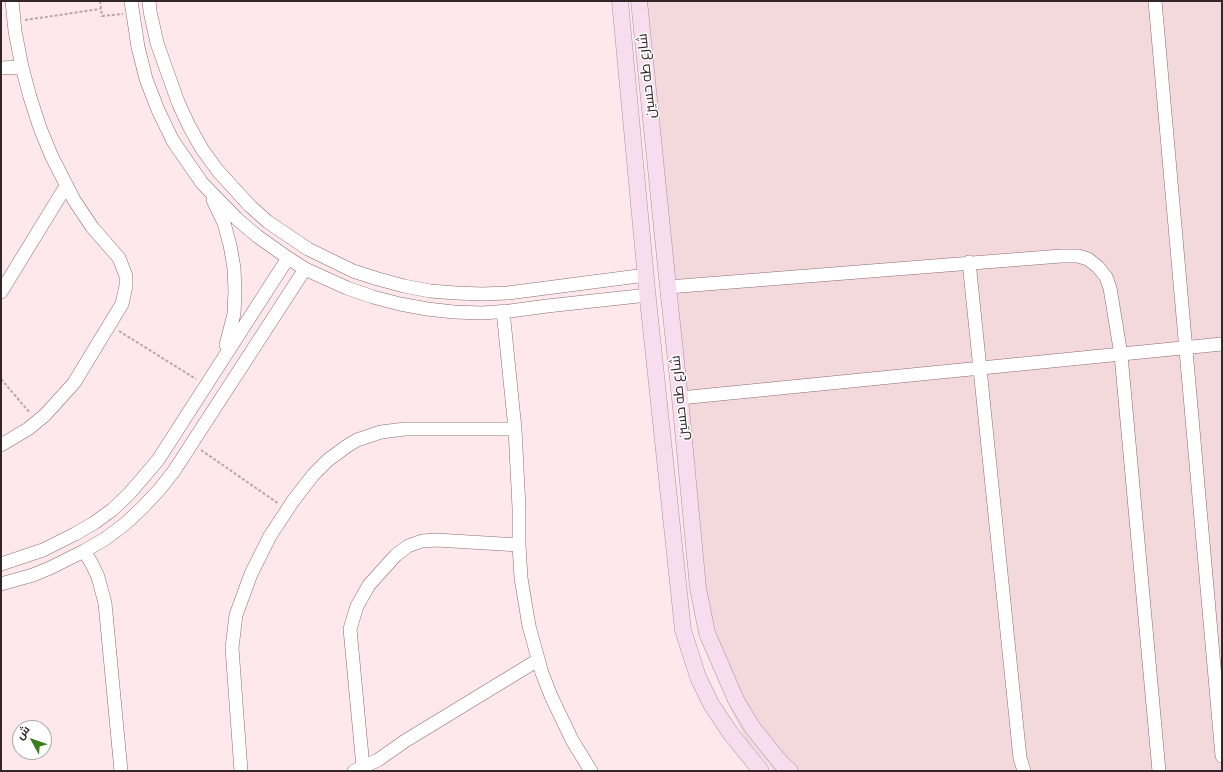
<!DOCTYPE html>
<meta charset="utf-8">
<style>
body{margin:0}
#map{position:relative;width:1223px;height:772px;overflow:hidden;background:#fee8eb;font-family:Signika,Cairo,sans-serif}
canvas{display:block}
.frame{position:absolute;inset:0;border:2px solid #332628;pointer-events:none}
.north{position:absolute;left:12px;top:720px;width:40px;height:40px;box-sizing:border-box;background:#fff;border:1px solid #ada8a9;border-radius:50%;rotate:310deg;font-size:11px;font-weight:700;line-height:16px;text-align:center;color:#332628}
.north::after{content:'';display:block;margin:auto;width:14px;height:18px;background:#3b7c1c;clip-path:polygon(50% 0,100% 100%,50% 72%,0 100%)}
</style>
<div id="map">
<canvas width="1223" height="772"></canvas>
<div class="frame"></div>
<div class="north">ش</div>
</div>
<script>
const g = document.querySelector('canvas').getContext('2d');
g.lineJoin = 'round';
function fill(path, color) {
  g.fillStyle = color;
  g.fill(path, 'evenodd');
}
function toPath(rows) {
  const path = new Path2D();
  for (const r of rows) {
    path.moveTo(r[0], r[1]);
    for (let i = 2; i < r.length; i += 2) path.lineTo(r[i], r[i + 1]);
  }
  return path;
}
function trace(path, color, width, dash) {
  g.strokeStyle = color;
  g.lineWidth = width;
  g.lineCap = dash ? 'butt' : 'round';
  g.setLineDash(dash || []);
  g.stroke(path);
}
function drawText(font, color, halo, rows, align = 'center') {
  g.font = font + ' Signika,Cairo,sans-serif';
  g.lineWidth = 3;
  g.setLineDash([]);
  g.textBaseline = 'middle';
  g.strokeStyle = halo;
  g.fillStyle = color;
  for (const [text, x, y, turn = 0] of rows) {
    g.save();
    g.translate(x, y);
    g.rotate((+turn || 0) * Math.PI / 180);
    g.textAlign = isNaN(turn) ? turn : align;
    if (halo) g.strokeText(text, 0, 0);
    g.fillText(text, 0, 0);
    g.restore();
  }
}
fill(toPath([
 [631,1,1222,1,1222,771,774,771,745,738,732,712,704,642,694,598,659,282]
]), '#f3d9dc');
const minor = toPath([
 [131,1,138,47,146,79,158,110,173,141,202,183,237,219,257,236,288,258,305,269,347,288,373,297,400,304,427,309,454,312,482,313,510,311,547,306,648,295],
 [149,1,150,11,157,43,168,74,178,102,189,126,202,149,218,171,250,206,268,222,308,249,353,271,378,279,404,286,430,291,456,293,482,294,508,293,646,275],
 [1155,1,1222,756],
 [1,68,22,67],
 [213,200,224,223,230,245,234,268,235,291,234,314,226,345],
 [969,262,1020,758,1024,771],
 [668,287,1061,256,1078,256,1088,259,1098,267,1106,277,1110,288,1121,355,1159,771],
 [1,292,66,186],
 [503,311,515,429,519,508,519,545,521,578,529,626,542,673,551,696,572,740,591,771],
 [680,398,1222,344],
 [1,445,28,429,45,415,74,383,122,304,126,286,126,276,119,258,92,227,74,200,52,157,40,128,30,97,22,67,15,31,12,1],
 [84,551,92,564,98,577,105,603,121,771],
 [1,564,43,550,75,534,94,523,112,510,129,494,158,460,288,258],
 [1,584,33,575,50,568,84,551,105,539,125,524,142,508,159,490,174,471,305,269],
 [363,767,350,629,357,606,369,585,396,555,408,546,422,541,436,540,519,545],
 [241,771,232,648,236,615,251,574,270,536,293,501,313,475,328,460,347,446,357,440,381,432,405,429,515,429],
 [354,771,378,760,405,741,538,660]
]);
const major = toPath([
 [620,1,647,290,683,630,698,677,711,704,731,734,761,771],
 [639,1,668,287,680,398,698,588,707,633,736,700,752,727,780,762,790,771]
]);
trace(minor, '#8b6c71', 14);
trace(major, '#af8fa0', 17);
trace(toPath([
 [100,1,102,16,123,14],
 [25,20,100,9],
 [119,331,196,379],
 [1,379,30,413],
 [201,450,279,504]
]), '#b9a6a9', 2, [3, 2]);
trace(minor, '#fff', 13);
trace(major, '#f7dded', 16);
drawText('14px', '#332628', '#fff', [
 ["شارع طه حسين",647,76,-96],
 ["شارع طه حسين",680,398,-96]
]);
</script>
